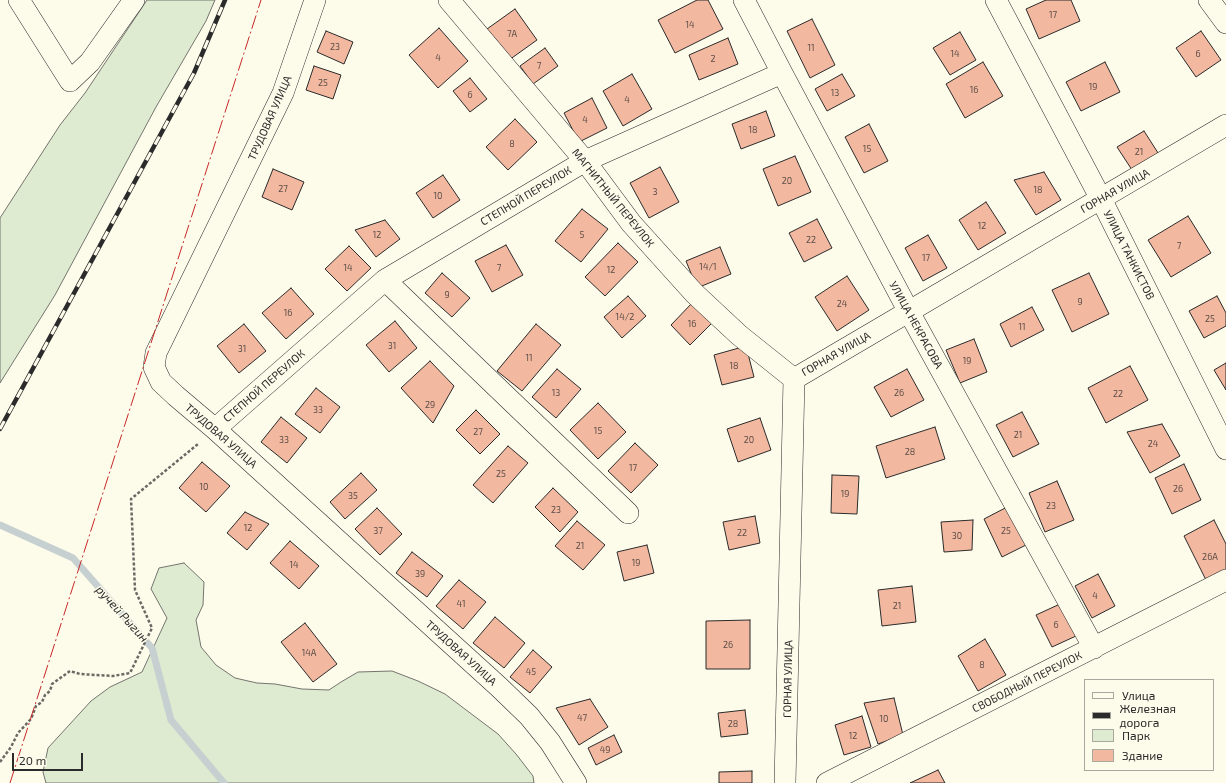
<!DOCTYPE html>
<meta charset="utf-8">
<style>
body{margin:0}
#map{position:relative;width:1226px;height:783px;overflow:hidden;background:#fdfbea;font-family:"Exo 2",sans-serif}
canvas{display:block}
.legend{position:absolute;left:1084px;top:679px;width:130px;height:92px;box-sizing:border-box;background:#fdfbea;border:1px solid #a9a89e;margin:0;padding:5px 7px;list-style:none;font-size:12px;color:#2b2b2b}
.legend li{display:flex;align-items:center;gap:8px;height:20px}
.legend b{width:20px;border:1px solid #a9a89e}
.scale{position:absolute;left:12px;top:753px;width:71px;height:18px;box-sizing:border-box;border:2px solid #2b2b2b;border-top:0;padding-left:5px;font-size:12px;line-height:14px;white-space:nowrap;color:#2b2b2b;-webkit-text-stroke:3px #fdfbea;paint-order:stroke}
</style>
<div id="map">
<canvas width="1226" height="783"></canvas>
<ul class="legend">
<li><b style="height:5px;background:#fdfbea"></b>Улица</li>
<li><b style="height:5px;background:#2b2b2b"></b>Железная дорога</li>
<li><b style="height:11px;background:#deebd1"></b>Парк</li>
<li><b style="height:11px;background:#f2b8a0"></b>Здание</li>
</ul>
<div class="scale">20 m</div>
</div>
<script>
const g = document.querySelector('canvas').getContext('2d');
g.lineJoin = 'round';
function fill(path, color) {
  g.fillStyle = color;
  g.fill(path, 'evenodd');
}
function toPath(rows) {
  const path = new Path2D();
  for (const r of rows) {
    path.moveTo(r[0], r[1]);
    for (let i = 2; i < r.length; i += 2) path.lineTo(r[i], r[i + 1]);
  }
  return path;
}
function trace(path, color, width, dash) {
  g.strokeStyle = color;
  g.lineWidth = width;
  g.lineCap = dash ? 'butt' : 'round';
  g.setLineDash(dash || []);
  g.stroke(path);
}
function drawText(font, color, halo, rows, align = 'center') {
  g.font = font + ' "Exo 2",sans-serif';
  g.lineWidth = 3;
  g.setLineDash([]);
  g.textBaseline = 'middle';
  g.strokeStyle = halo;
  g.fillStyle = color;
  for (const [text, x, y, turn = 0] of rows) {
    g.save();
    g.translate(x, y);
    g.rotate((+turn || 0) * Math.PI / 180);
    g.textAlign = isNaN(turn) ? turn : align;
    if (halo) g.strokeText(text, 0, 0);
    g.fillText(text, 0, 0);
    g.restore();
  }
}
const green = toPath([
 [147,0,215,0,206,21,156,107,55,295,0,383,0,218,60,125,85,93,147,0],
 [184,563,204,582,203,605,196,620,201,647,216,665,235,678,257,683,275,684,302,689,329,690,341,682,358,672,392,671,418,681,445,694,498,734,516,754,533,776,534,783,46,783,43,772,48,748,91,701,110,687,142,672,167,618,151,589,159,568,184,563]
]);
fill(green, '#deebd1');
trace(green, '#74746e', 1);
trace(toPath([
 [0,525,73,558,152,648,171,720,224,783]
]), '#c7d0d0', 7);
const building = toPath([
 [697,0,708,0,723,29,675,53,658,20,697,0],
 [1046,0,1071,0,1080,21,1039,39,1026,9,1046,0],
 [515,9,537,40,509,60,487,29,515,9],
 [812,19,835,65,810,78,787,31,812,19],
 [439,28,468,61,438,88,409,55,439,28],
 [326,31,353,42,344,64,317,52,326,31],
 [1201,31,1221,60,1196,77,1176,48,1201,31],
 [960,32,976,60,950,75,933,48,960,32],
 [728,38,738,64,699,80,689,55,728,38],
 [545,48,558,66,533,84,520,66,545,48],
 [983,62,1003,96,965,118,946,84,983,62],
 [1105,62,1120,92,1081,111,1066,82,1105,62],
 [314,66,341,75,333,99,306,90,314,66],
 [632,74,652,109,623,126,603,91,632,74],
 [842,74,855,96,827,111,815,89,842,74],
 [470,78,487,99,470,112,453,91,470,78],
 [592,98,607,128,579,142,564,113,592,98],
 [766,111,775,136,741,149,732,124,766,111],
 [515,119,537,142,508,170,486,147,515,119],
 [869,124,888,161,864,173,845,137,869,124],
 [1144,131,1160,156,1134,173,1117,147,1144,131],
 [795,156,811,192,778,206,763,169,795,156],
 [660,167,679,202,649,218,630,183,660,167],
 [273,169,304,182,292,210,262,197,273,169],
 [1044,172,1061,200,1036,215,1014,180,1044,172],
 [443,175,460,200,433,218,416,193,443,175],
 [986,202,1006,233,978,250,959,220,986,202],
 [582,209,608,229,581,262,555,241,582,209],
 [1188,216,1211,253,1171,277,1148,240,1188,216],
 [817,219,832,248,804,262,789,233,817,219],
 [385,220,400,239,376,257,355,230,385,220],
 [928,235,947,268,923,281,905,248,928,235],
 [618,243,638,262,605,296,585,277,618,243],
 [506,245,523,275,492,292,475,261,506,245],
 [349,246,371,268,347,291,325,269,349,246],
 [720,247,731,274,697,288,686,261,720,247],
 [442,273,470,298,452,317,425,293,442,273],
 [1089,273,1109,314,1072,332,1052,290,1089,273],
 [847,276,869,310,837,331,815,297,847,276],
 [291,288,314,314,286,339,262,313,291,288],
 [628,296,646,316,622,338,604,317,628,296],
 [1217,296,1226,313,1226,326,1204,338,1189,311,1217,296],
 [693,302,713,322,690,345,671,325,693,302],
 [1032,307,1044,330,1011,347,1000,324,1032,307],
 [395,321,417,348,389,372,366,345,395,321],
 [244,324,266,351,239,373,217,346,244,324],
 [536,324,561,345,522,391,497,371,536,324],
 [974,339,987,372,960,383,946,350,974,339],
 [746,346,754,377,722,385,714,355,746,346],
 [430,361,454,386,433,423,401,388,430,361],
 [1226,363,1226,390,1214,370,1226,363],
 [1130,366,1148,400,1106,423,1088,388,1130,366],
 [557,369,581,389,556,418,532,397,557,369],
 [907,369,924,400,891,417,874,387,907,369],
 [316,388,340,407,320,433,295,414,316,388],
 [598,403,626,432,598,459,570,430,598,403],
 [476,410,500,434,480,454,456,430,476,410],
 [1022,412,1039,444,1013,457,996,425,1022,412],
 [281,417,307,438,287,463,261,442,281,417],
 [760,418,771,450,738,462,727,429,760,418],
 [1162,424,1180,456,1150,473,1127,432,1162,424],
 [935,427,945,459,886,478,876,446,935,427],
 [635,443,658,465,631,493,608,471,635,443],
 [508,446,528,463,493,503,473,485,508,446],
 [202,462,230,486,206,512,179,488,202,462],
 [1184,464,1201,500,1172,514,1155,478,1184,464],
 [361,473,377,490,345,519,330,502,361,473],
 [832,475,859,476,857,514,831,513,832,475],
 [1057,481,1074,520,1045,532,1029,493,1057,481],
 [553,488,578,512,560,532,535,507,553,488],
 [1009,506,1028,544,1002,557,984,519,1009,506],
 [377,508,402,534,380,555,355,529,377,508],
 [245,512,269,524,247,550,227,533,245,512],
 [755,516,760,543,729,550,723,522,755,516],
 [973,520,972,550,944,552,941,522,973,520],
 [1214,520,1226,544,1226,570,1206,580,1184,536,1214,520],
 [577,521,605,545,583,570,555,546,577,521],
 [290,541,319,566,299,589,270,563,290,541],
 [647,545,654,573,624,581,617,552,647,545],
 [412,552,443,576,427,597,396,573,412,552],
 [1098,574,1115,606,1092,618,1075,586,1098,574],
 [459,580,486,602,463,629,436,606,459,580],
 [912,586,916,622,882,626,878,590,912,586],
 [1060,604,1076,636,1052,647,1036,615,1060,604],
 [495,617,525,643,504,668,473,643,495,617],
 [750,620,750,669,706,669,706,621,750,620],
 [305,623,337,664,313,682,281,642,305,623],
 [985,639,1006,675,978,691,958,656,985,639],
 [533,650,552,667,530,693,510,677,533,650],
 [894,698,903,735,878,744,864,703,894,698],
 [590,699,608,727,579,745,556,708,590,699],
 [745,710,748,734,721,737,718,713,745,710],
 [862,716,871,747,844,755,835,725,862,716],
 [614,735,622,752,596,765,588,748,614,735],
 [938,770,945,783,910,783,938,770],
 [752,771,752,783,719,783,719,772,752,771]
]);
fill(building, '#f2b8a0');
trace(building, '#2b2b2b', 1);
const minor = toPath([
 [19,0,70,81,90,62,134,0],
 [315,0,283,93,156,353,154,367,161,382,176,396,215,429,499,687,529,716,550,742,576,783],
 [449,0,585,161,631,223,694,293,739,335,794,379],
 [744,0,782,73,909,312,1094,648],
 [996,0,1101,199,1226,449],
 [1209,0,1226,23],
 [385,280,628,513],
 [215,429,385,280,585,161,782,73],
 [785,783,794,379,1226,125],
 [827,783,1226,580]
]);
trace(minor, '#2b2b2b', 22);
trace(toPath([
 [0,762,11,747,18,733,31,719,36,706,42,702,45,695,50,691,52,684,70,671,80,674,113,676,130,673,152,628,135,590,131,499,198,444]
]), '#6a6964', 2.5, [3, 2]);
trace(minor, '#fdfbea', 21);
const rail = toPath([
 [0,429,194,73,225,0]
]);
trace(rail, '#2b2b2b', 4.5);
trace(rail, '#fdfbea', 3, [9]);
trace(toPath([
 [10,783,261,0]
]), '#c62828', 1, [14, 3, 2, 3]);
drawText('9px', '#5d4e48', null, [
 ["17",1053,15],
 ["14",690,25],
 ["7А",512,34],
 ["23",335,47],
 ["11",811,48],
 ["14",955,54],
 ["6",1198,54],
 ["4",438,58],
 ["2",713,59],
 ["7",539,66],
 ["25",323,83],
 ["19",1093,87],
 ["16",974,90],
 ["13",835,93],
 ["6",470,95],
 ["4",627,100],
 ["4",585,120],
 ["18",753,130],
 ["8",512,144],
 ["15",867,149],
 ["21",1139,152],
 ["20",787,181],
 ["27",283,189],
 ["18",1038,190],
 ["3",655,192],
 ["10",438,196],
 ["12",982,226],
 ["12",377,235],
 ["5",582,235],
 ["22",811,240],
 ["7",1179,246],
 ["17",926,258],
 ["14/1",708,267],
 ["14",348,268],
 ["7",499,268],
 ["12",611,270],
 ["9",447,295],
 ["9",1080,302],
 ["24",842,304],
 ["16",288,313],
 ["14/2",625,317],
 ["25",1210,319],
 ["16",692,324],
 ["11",1022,327],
 ["31",392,346],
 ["31",242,349],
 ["11",529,358],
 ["19",967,361],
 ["18",734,366],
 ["13",556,393],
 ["26",899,393],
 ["22",1118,394],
 ["29",430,405],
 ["33",318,410],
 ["15",598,431],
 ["27",478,432],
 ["21",1018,435],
 ["33",284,440],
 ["20",749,440],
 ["24",1153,444],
 ["28",910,452],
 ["17",633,468],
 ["25",501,474],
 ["10",204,487],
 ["26",1178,489],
 ["19",845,494],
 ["35",353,496],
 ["23",1051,506],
 ["23",556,510],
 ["12",248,528],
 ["37",378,531],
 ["25",1006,531],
 ["22",742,533],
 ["30",957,536],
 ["21",580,546],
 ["26А",1210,557],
 ["19",636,563],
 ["14",294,565],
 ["39",420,574],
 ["4",1095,596],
 ["41",461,604],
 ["21",897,606],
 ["6",1056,625],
 ["26",728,645],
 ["14А",309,653],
 ["8",982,665],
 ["45",531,672],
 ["47",582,718],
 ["10",884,719],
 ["28",733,724],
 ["12",853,736],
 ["49",605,750]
]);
drawText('11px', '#2b2b2b', '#fdfbea', [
 ["ТРУДОВАЯ УЛИЦА",270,118,-66],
 ["ГОРНАЯ УЛИЦА",1115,191,-30],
 ["СТЕПНОЙ ПЕРЕУЛОК",526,196,-31],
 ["МАГНИТНЫЙ ПЕРЕУЛОК",613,198,51],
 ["УЛИЦА ТАНКИСТОВ",1129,255,63],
 ["УЛИЦА НЕКРАСОВА",916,325,61],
 ["ГОРНАЯ УЛИЦА",836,354,-30],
 ["СТЕПНОЙ ПЕРЕУЛОК",264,386,-41],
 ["ТРУДОВАЯ УЛИЦА",221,436,41],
 ["ТРУДОВАЯ УЛИЦА",461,653,42],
 ["ГОРНАЯ УЛИЦА",788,679,-89],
 ["СВОБОДНЫЙ ПЕРЕУЛОК",1027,682,-27]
]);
drawText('italic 12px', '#2b2b2b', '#fdfbea', [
 ["ручей Рыгин",122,614,48]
]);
</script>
